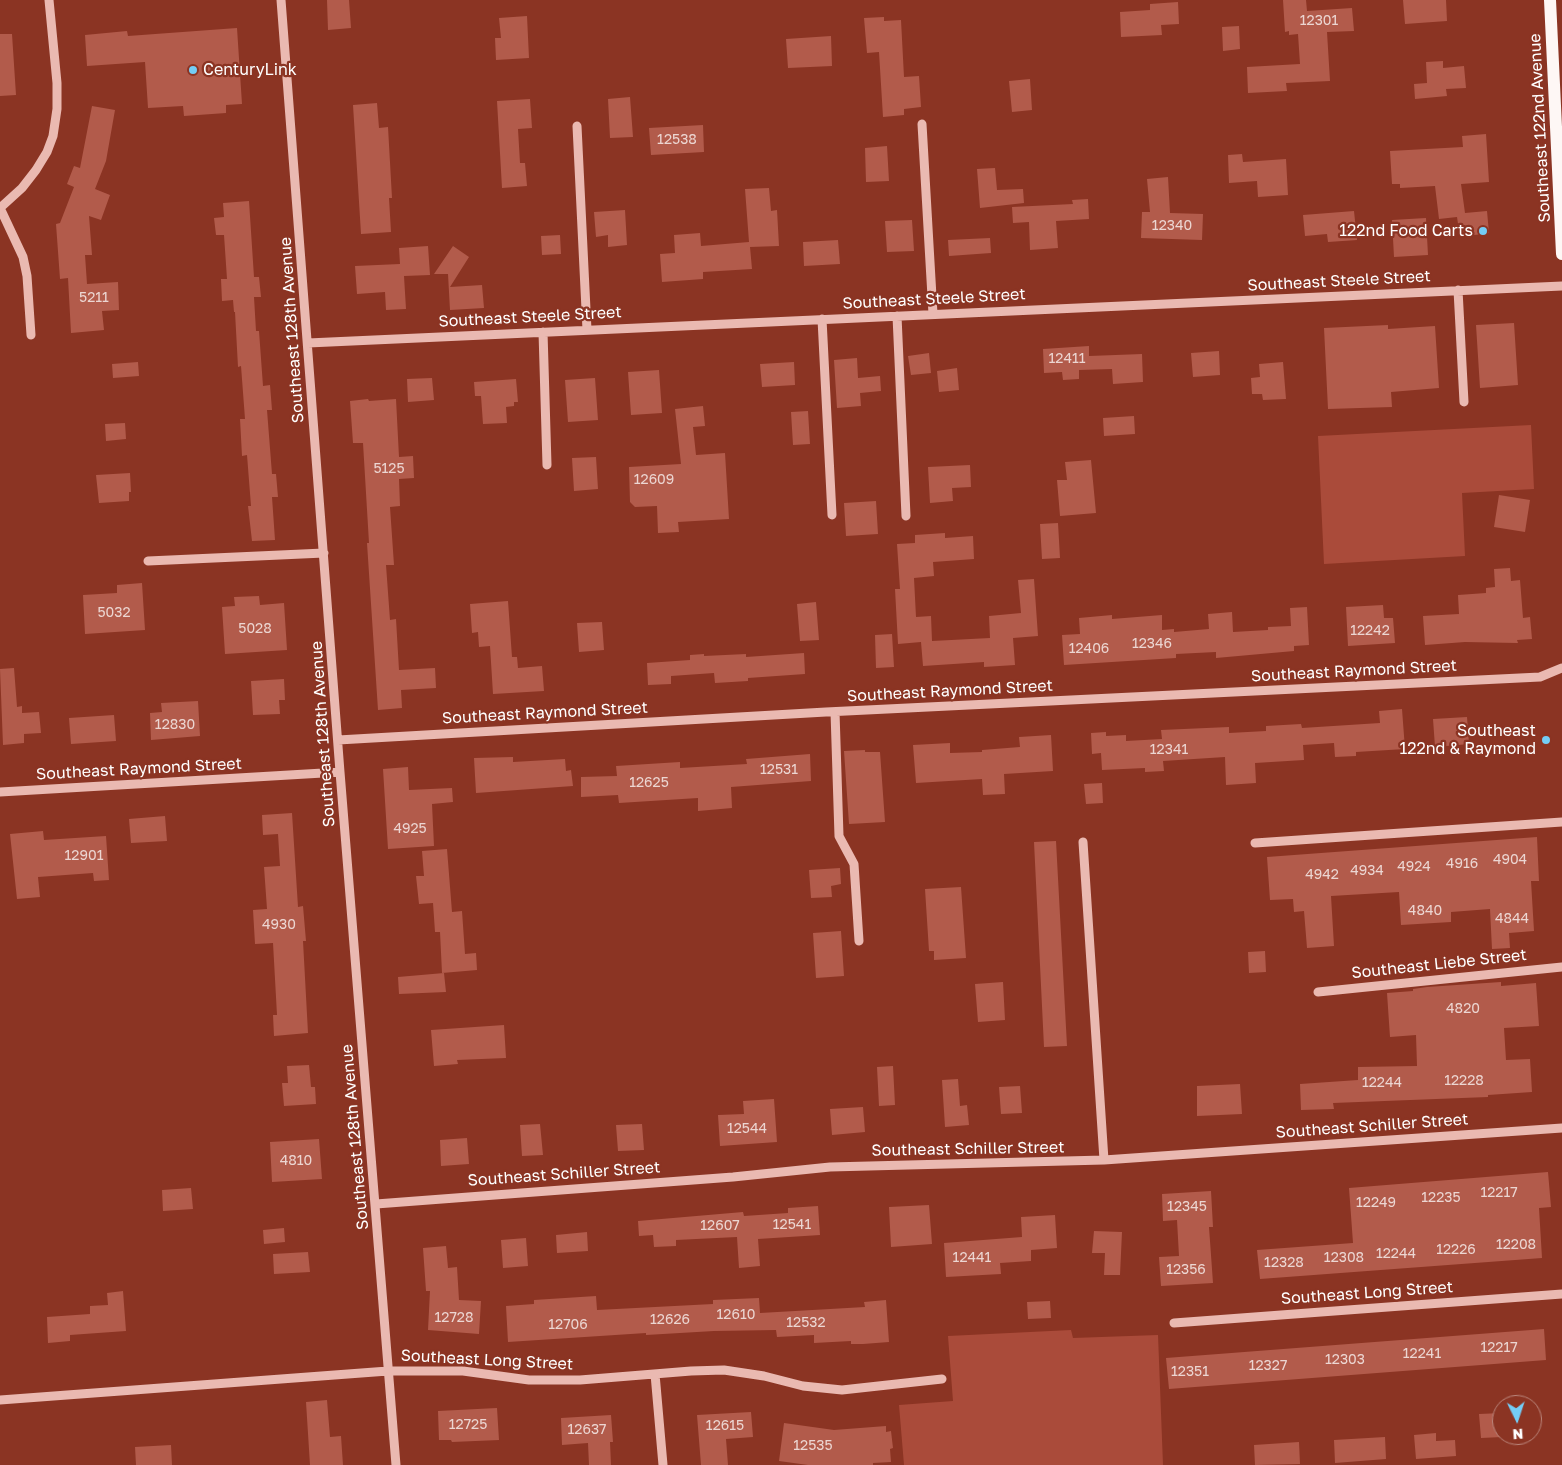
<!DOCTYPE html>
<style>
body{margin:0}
#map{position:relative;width:1562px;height:1465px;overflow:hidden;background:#8b3423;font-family:"Golos Text",sans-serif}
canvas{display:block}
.north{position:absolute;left:1492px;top:1395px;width:50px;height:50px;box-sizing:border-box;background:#8b3423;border:1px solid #b9857b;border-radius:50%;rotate:176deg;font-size:14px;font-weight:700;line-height:20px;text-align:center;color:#fff}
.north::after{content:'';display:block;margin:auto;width:18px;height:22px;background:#74cdf6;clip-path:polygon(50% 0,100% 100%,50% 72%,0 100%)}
</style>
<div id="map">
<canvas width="1562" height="1465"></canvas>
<div class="north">N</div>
</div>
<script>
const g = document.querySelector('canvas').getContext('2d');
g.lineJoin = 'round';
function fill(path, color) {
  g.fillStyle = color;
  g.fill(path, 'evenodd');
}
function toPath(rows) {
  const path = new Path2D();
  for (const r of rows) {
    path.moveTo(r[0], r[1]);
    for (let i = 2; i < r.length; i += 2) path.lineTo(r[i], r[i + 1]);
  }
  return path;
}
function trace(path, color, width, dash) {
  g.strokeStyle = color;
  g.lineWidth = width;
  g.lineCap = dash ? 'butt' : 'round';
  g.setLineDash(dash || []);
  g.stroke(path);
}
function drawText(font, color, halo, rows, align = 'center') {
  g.font = font + ' "Golos Text",sans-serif';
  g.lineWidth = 4.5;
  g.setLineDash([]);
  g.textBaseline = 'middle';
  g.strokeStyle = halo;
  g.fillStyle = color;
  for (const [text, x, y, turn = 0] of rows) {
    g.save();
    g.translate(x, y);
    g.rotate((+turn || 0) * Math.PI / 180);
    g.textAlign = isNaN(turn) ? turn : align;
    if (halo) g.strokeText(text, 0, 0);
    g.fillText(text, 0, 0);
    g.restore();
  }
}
fill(toPath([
 [1531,425,1534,489,1462,493,1465,556,1324,564,1318,436],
 [1071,1330,1073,1338,1158,1335,1163,1465,904,1465,899,1405,953,1401,948,1336]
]), '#aa4b3a');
fill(toPath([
 [327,0,349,0,351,28,328,30],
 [1283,0,1306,0,1307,11,1352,8,1354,31,1327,32,1330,81,1286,83,1287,91,1248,93,1247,67,1300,64,1298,34,1289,35,1289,31,1285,32],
 [1403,0,1446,0,1447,21,1405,24],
 [1178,2,1179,24,1161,25,1162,35,1121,37,1120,12,1150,10,1150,4],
 [527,16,529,58,496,60,495,38,501,38,499,18],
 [884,17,884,21,901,20,904,77,919,76,921,107,904,109,904,115,883,117,879,52,867,53,864,18],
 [1239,26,1240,49,1223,51,1222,27],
 [237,28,242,104,226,105,226,113,184,116,183,106,148,108,145,62,87,66,85,35,127,31,128,36],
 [0,34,12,34,16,95,0,96],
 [831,36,832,66,788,68,786,39],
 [1443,61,1443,68,1464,66,1466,88,1446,89,1447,96,1415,99,1414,84,1427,83,1426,62],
 [1030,79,1032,110,1012,112,1009,81],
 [630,97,633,137,610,138,608,99],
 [530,99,532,128,518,129,520,163,525,163,527,186,502,188,497,101],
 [377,103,379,128,388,127,392,198,389,198,391,232,361,234,353,105],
 [92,106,115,110,106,161,95,189,110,195,101,220,89,216,92,255,85,255,87,284,118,282,119,310,102,311,104,330,71,333,68,278,60,279,56,224,60,223,74,187,67,184,74,166,80,168],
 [703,125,704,152,651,155,649,128],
 [1486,134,1489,182,1461,184,1465,213,1487,211,1489,233,1460,237,1457,217,1439,219,1435,186,1400,188,1400,184,1392,184,1390,151,1463,147,1462,136],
 [887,146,889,181,866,182,865,148],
 [1242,154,1243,162,1286,159,1288,195,1258,197,1257,181,1229,183,1228,155],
 [995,168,997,190,1023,189,1024,203,980,208,977,169],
 [1168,177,1170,213,1203,214,1202,240,1141,238,1142,212,1150,212,1147,179],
 [769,188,771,211,777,210,779,246,750,247,752,269,703,272,703,279,662,282,660,254,675,253,674,235,700,233,701,246,749,242,745,189],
 [1088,199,1089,219,1056,221,1058,248,1030,250,1029,222,1013,223,1012,207,1073,204,1072,200],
 [249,201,254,277,259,277,261,297,254,297,256,331,259,331,263,386,270,385,272,410,267,410,272,474,276,474,278,497,272,497,275,540,252,541,248,506,251,506,247,455,242,456,240,419,245,419,241,366,238,367,235,312,234,312,233,300,222,301,221,279,227,279,224,235,216,235,214,218,224,217,223,203],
 [625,210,627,245,608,247,608,235,596,237,594,212],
 [1354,211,1357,240,1328,242,1327,234,1305,236,1303,215],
 [1426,218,1428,255,1394,257,1392,220],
 [912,220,914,251,887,252,885,221],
 [560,235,561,254,542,255,541,236],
 [990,238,991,253,949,256,948,240],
 [838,240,840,264,804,266,803,242],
 [428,246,430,275,404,276,406,309,386,310,385,292,357,294,355,266,400,264,399,248],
 [453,246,469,257,450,287,482,285,484,308,450,310,448,274,434,274],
 [1514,323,1518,385,1480,388,1476,325],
 [1388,325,1388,329,1435,326,1439,388,1391,392,1392,407,1328,409,1324,328],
 [1089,346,1089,356,1142,354,1143,382,1113,384,1112,369,1079,370,1079,379,1063,380,1062,372,1044,373,1043,349],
 [1219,351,1220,375,1193,377,1191,353],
 [929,353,931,373,911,375,908,356],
 [857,358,858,378,880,376,881,391,860,393,861,406,837,408,834,360],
 [138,362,139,376,113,378,112,364],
 [794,362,795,385,762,387,760,364],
 [1283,362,1286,399,1263,400,1262,394,1252,394,1251,378,1260,377,1259,364],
 [957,368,959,390,939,392,937,371],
 [659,370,662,413,631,415,628,372],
 [432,378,434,400,408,402,407,379],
 [595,378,598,420,568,422,565,380],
 [516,379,518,402,514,402,514,406,506,407,507,423,483,424,481,396,475,396,474,382],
 [368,399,369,401,396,399,399,457,413,456,414,478,399,479,400,506,390,507,394,565,386,565,390,620,396,619,399,670,435,668,436,688,401,690,402,708,378,710,367,543,369,543,363,443,353,443,350,401],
 [703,406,705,426,693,427,696,455,725,453,729,519,678,522,679,532,658,533,657,506,635,507,630,502,629,467,681,464,675,409],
 [808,411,810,444,793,445,791,412],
 [1134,416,1135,434,1104,436,1103,418],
 [125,423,126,439,106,441,105,424],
 [596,457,598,489,574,491,572,458],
 [1091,460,1096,513,1060,516,1057,480,1067,480,1065,462],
 [970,465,971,487,952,488,953,501,930,503,928,467],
 [130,473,131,492,129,492,129,501,99,503,96,475],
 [1499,495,1530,500,1525,532,1494,527],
 [876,501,878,534,846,536,844,503],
 [1058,523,1060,558,1042,559,1040,524],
 [945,533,945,538,973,536,974,559,933,562,934,576,914,578,916,617,931,616,932,641,990,638,989,616,1021,613,1018,580,1034,579,1038,636,1013,638,1015,665,984,667,984,662,923,666,921,642,898,644,895,589,900,589,897,544,915,543,915,535],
 [1510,568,1511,581,1520,580,1523,618,1530,617,1532,639,1517,640,1518,643,1465,642,1425,645,1423,616,1459,614,1458,595,1486,593,1486,588,1495,587,1494,569],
 [142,583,145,630,85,634,83,595,117,593,117,585],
 [259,596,260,605,284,603,287,650,225,654,222,607,235,606,234,597],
 [508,601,512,657,517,657,518,668,542,666,544,691,493,694,490,646,479,647,478,632,472,633,470,604],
 [816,602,819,640,800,641,797,604],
 [1383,605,1384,618,1393,618,1395,643,1348,646,1346,607],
 [1307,607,1309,645,1294,646,1294,651,1216,658,1216,652,1176,654,1176,658,1064,665,1062,635,1080,634,1079,618,1112,615,1112,619,1162,615,1162,630,1174,629,1174,632,1209,629,1208,614,1232,612,1233,632,1268,630,1268,627,1291,626,1290,608],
 [602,622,604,650,579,652,577,623],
 [892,634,894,667,876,668,875,635],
 [804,653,805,674,748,678,748,681,715,683,714,673,671,676,671,684,648,685,647,663,690,660,690,655,704,654,704,656,746,654,746,657],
 [14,668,17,707,22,706,22,713,39,712,41,733,24,734,24,743,3,745,0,669],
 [284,679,285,700,279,700,280,714,253,715,251,681],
 [198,701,200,736,151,740,150,713,162,712,161,703],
 [1402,709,1405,749,1356,752,1356,756,1335,757,1334,743,1303,745,1304,760,1255,763,1256,783,1226,785,1225,757,1163,761,1164,771,1145,772,1145,768,1102,770,1101,753,1092,754,1091,733,1106,732,1106,736,1126,735,1126,741,1162,739,1161,730,1229,727,1229,733,1266,731,1266,726,1301,724,1302,728,1380,723,1379,711],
 [114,715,116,741,71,744,69,718],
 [1467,717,1469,744,1435,747,1433,719],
 [1051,735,1053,771,1004,774,1005,794,983,795,982,779,916,783,913,745,950,743,950,753,982,752,982,750,1020,747,1019,737],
 [865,750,865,752,880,752,885,822,849,824,844,751],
 [810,754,811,781,731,787,732,808,698,811,698,798,619,803,618,795,581,797,581,777,617,776,616,766,680,762,680,768,747,764,746,759],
 [513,757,513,762,565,759,566,771,571,770,573,786,476,793,474,758],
 [408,767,409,790,452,788,453,802,432,804,434,846,388,849,383,769],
 [1102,783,1103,803,1086,804,1084,784],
 [292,813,298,907,303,906,306,941,303,941,308,1033,274,1036,273,1015,277,1015,273,943,255,944,253,910,267,909,264,867,280,866,278,834,263,835,262,815],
 [165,816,167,841,131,843,129,819],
 [43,831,44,840,106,836,109,880,94,881,93,873,38,877,40,897,17,899,10,834],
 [1537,837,1539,881,1531,881,1534,931,1509,933,1510,948,1492,949,1490,909,1451,912,1451,922,1401,925,1399,892,1331,896,1334,946,1307,948,1304,911,1294,912,1293,899,1270,900,1267,857],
 [1056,841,1067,1046,1044,1047,1034,842],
 [447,849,452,912,462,911,465,954,476,953,477,970,442,973,440,932,435,932,433,903,419,904,416,876,424,876,422,851],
 [840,868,841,884,831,886,832,897,811,898,809,870],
 [961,887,966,958,934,960,934,951,929,951,925,889],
 [841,931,844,976,816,978,813,933],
 [1265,951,1266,972,1249,973,1248,952],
 [444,973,446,992,399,994,398,977],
 [1003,982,1005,1020,978,1022,975,984],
 [1501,982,1501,986,1536,983,1539,1026,1504,1028,1506,1060,1530,1059,1532,1092,1488,1095,1488,1097,1333,1103,1334,1109,1301,1110,1300,1084,1358,1080,1358,1067,1417,1066,1416,1035,1390,1037,1387,993,1413,991,1413,989,1427,987],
 [504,1025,506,1058,457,1060,458,1064,434,1066,431,1030],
 [309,1065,311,1087,315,1087,316,1104,284,1106,282,1083,288,1083,287,1066],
 [893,1066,895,1105,879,1106,877,1067],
 [958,1079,960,1106,967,1105,969,1125,945,1127,942,1080],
 [1240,1084,1242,1114,1197,1116,1197,1086],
 [1020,1086,1022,1113,1001,1114,999,1087],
 [774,1099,777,1142,720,1146,718,1115,744,1114,743,1101],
 [863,1107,865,1132,832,1135,830,1109],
 [540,1124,543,1155,522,1156,520,1125],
 [642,1124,644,1150,618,1151,616,1125],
 [467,1138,469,1164,441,1166,440,1140],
 [319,1139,322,1179,272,1182,270,1142],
 [1548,1172,1551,1207,1539,1208,1542,1258,1260,1279,1257,1250,1353,1243,1349,1188],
 [191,1188,193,1209,163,1211,162,1190],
 [1211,1191,1213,1227,1209,1227,1213,1283,1161,1286,1159,1257,1179,1256,1177,1220,1163,1221,1162,1194],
 [929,1205,932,1244,891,1247,889,1207],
 [818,1206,820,1235,758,1239,760,1266,739,1268,737,1237,676,1240,676,1246,654,1247,653,1235,639,1236,638,1221,743,1212,744,1216,788,1213,788,1208],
 [1055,1215,1057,1248,1031,1250,1031,1261,1000,1263,1001,1274,946,1277,944,1243,1022,1237,1021,1217],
 [284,1228,285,1242,264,1244,263,1230],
 [1094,1231,1122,1232,1120,1275,1104,1275,1105,1253,1092,1253],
 [587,1232,588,1251,557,1253,556,1235],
 [526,1238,528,1266,503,1268,501,1240],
 [446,1246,448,1268,457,1267,459,1300,481,1301,479,1334,428,1330,430,1291,426,1291,423,1248],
 [308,1252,310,1272,274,1274,273,1254],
 [123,1291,126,1331,70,1335,70,1341,48,1343,47,1317,90,1314,90,1306,108,1305,107,1293],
 [596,1296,597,1310,713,1304,713,1300,759,1298,760,1313,865,1307,864,1302,886,1300,889,1342,863,1344,851,1344,851,1341,814,1343,814,1335,777,1337,776,1330,714,1331,646,1335,646,1333,508,1342,506,1306,534,1304,534,1300],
 [1050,1301,1051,1318,1028,1319,1027,1302],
 [1544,1329,1546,1360,1169,1389,1166,1358],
 [327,1400,330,1437,341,1436,343,1465,310,1465,306,1402],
 [497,1408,499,1440,452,1442,451,1440,439,1440,438,1411],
 [751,1412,753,1437,726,1439,728,1465,701,1465,697,1415],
 [1502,1413,1502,1437,1481,1438,1479,1414],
 [611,1415,613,1442,610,1442,611,1465,589,1465,588,1443,562,1445,561,1418],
 [784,1423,834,1430,886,1426,886,1432,891,1431,893,1448,890,1449,891,1462,873,1463,873,1465,808,1465,779,1461],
 [1436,1433,1436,1441,1455,1440,1456,1456,1416,1459,1414,1435],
 [1385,1437,1386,1459,1335,1463,1334,1440],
 [1299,1442,1300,1464,1255,1465,1254,1445],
 [171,1445,172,1465,136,1465,135,1447]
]), '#b25b4b');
trace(toPath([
 [281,0,340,772,396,1465],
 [922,124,933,314],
 [577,126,587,330],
 [0,208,22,188,36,170,47,152,53,136,57,109,57,83,49,0],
 [0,208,23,257,27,276,31,335],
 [1458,290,1464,402],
 [897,316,906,516],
 [822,319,832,515],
 [543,332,547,465],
 [308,343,1562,286],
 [148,561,324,553],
 [835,712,839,836,854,864,859,941],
 [338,740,826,712,1540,677,1562,668],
 [0,792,340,772],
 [1083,842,1104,1160],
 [1255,843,1562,822],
 [1318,992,1562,967],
 [376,1204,733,1177,830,1167,1104,1160,1562,1128],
 [1174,1323,1562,1294],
 [655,1374,663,1465],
 [0,1400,388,1371,463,1371,529,1380,580,1380,691,1371,724,1370,764,1376,803,1386,842,1390,942,1379]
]), '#eab9b1', 9);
trace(toPath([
 [1550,0,1562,254]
]), '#fef7f5', 12);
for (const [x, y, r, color] of [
 [193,70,5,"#74cdf6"],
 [1483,231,5,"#74cdf6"],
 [1546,740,5,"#74cdf6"]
]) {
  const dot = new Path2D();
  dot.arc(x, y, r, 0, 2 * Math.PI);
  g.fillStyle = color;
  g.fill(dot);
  trace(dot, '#8b3423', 2);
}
drawText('14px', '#ecd6d2', null, [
 ["12301",1319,21],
 ["12538",677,140],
 ["12340",1172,226],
 ["5211",94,298],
 ["12411",1067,359],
 ["5125",389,469],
 ["12609",654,480],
 ["5032",114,613],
 ["5028",255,629],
 ["12242",1370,631],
 ["12346",1152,644],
 ["12406",1089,649],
 ["12830",175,725],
 ["12341",1169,750],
 ["12531",779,770],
 ["12625",649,783],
 ["4925",410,829],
 ["12901",84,856],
 ["4904",1510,860],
 ["4916",1462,864],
 ["4924",1414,867],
 ["4934",1367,871],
 ["4942",1322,875],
 ["4840",1425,911],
 ["4844",1512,919],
 ["4930",279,925],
 ["4820",1463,1009],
 ["12228",1464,1081],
 ["12244",1382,1083],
 ["12544",747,1129],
 ["4810",296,1161],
 ["12217",1499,1193],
 ["12235",1441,1198],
 ["12249",1376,1203],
 ["12345",1187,1207],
 ["12541",792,1225],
 ["12607",720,1226],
 ["12208",1516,1245],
 ["12226",1456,1250],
 ["12244",1396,1254],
 ["12441",972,1258],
 ["12308",1344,1258],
 ["12328",1284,1263],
 ["12356",1186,1270],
 ["12610",736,1315],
 ["12728",454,1318],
 ["12626",670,1320],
 ["12532",806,1323],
 ["12706",568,1325],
 ["12217",1499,1348],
 ["12241",1422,1354],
 ["12303",1345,1360],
 ["12327",1268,1366],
 ["12351",1190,1372],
 ["12725",468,1425],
 ["12615",725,1426],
 ["12637",587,1430],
 ["12535",813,1446]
]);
drawText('16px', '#fff', '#8b3423', [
 ["CenturyLink",203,70,"left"],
 ["122nd Food Carts",1473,231],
 ["Southeast",1536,731],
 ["122nd & Raymond",1536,749]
], 'right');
drawText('16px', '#fff', '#8b3423', [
 ["Southeast 122nd Avenue",1540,128,-93],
 ["Southeast Steele Street",1339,281,-3],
 ["Southeast Steele Street",934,299,-3],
 ["Southeast Steele Street",530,317,-3],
 ["Southeast 128th Avenue",292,330,-94],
 ["Southeast Raymond Street",1354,671,-3],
 ["Southeast Raymond Street",950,691,-3],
 ["Southeast Raymond Street",545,713,-3],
 ["Southeast 128th Avenue",323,734,-94],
 ["Southeast Raymond Street",139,769,-3],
 ["Southeast Liebe Street",1439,964,-6],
 ["Southeast Schiller Street",1372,1126,-4],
 ["Southeast 128th Avenue",355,1137,-95],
 ["Southeast Schiller Street",968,1149,-1],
 ["Southeast Schiller Street",564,1174,-4],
 ["Southeast Long Street",1367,1293,-4],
 ["Southeast Long Street",487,1360,3]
]);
</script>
